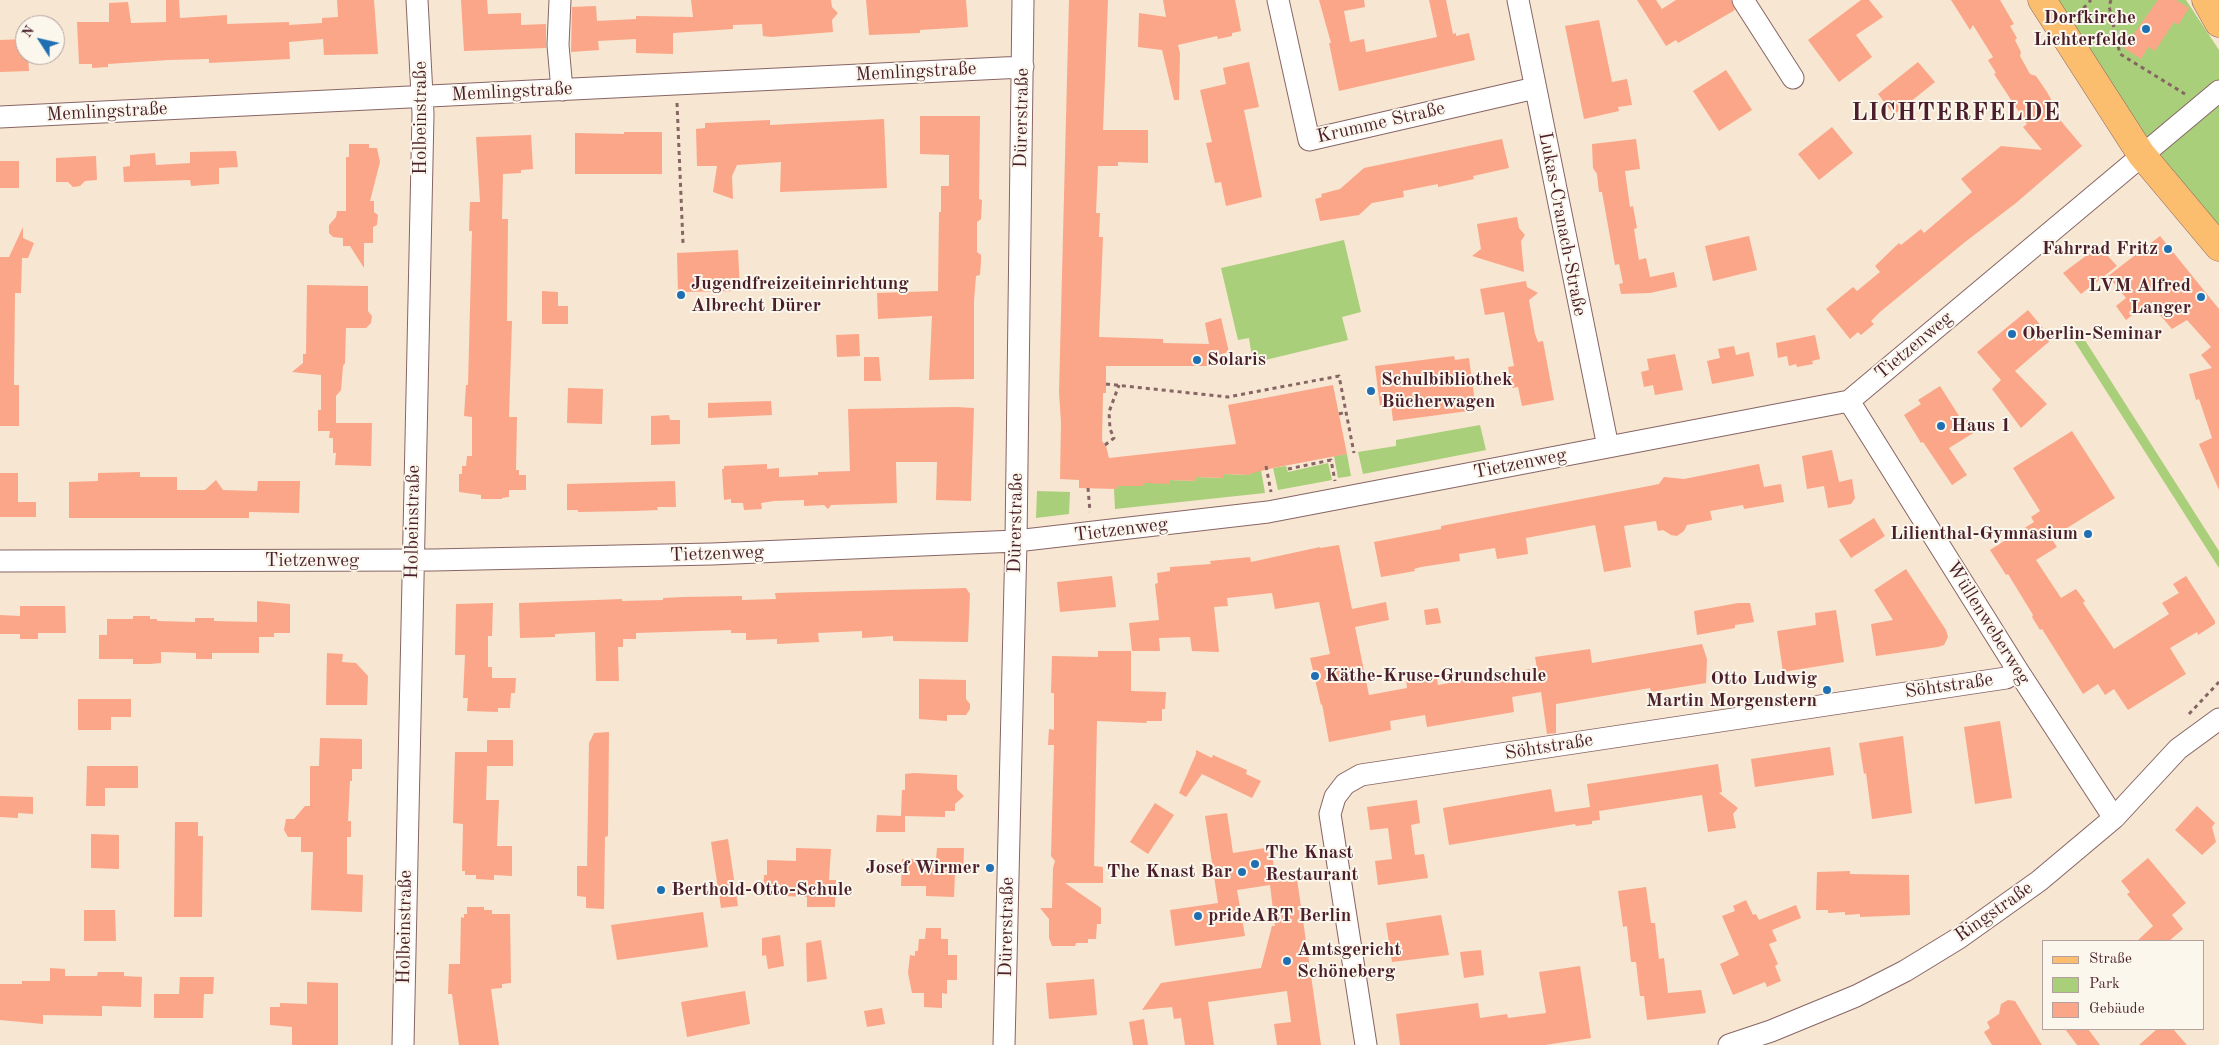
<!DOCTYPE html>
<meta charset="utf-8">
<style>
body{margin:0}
#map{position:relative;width:2219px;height:1045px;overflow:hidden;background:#f7e6d1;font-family:"Old Standard TT",serif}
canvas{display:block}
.legend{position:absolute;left:2042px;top:940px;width:162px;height:90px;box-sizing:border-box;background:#fbf7ec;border:1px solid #b4a19f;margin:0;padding:6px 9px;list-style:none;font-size:15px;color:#4a1f2b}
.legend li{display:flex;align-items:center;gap:10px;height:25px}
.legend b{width:25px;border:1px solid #b4a19f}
.north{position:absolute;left:15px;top:15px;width:50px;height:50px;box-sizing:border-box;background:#fbf7ec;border:1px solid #b4a19f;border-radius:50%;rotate:305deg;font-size:14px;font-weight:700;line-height:20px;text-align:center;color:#4a1f2b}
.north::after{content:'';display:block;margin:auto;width:18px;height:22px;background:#1f6fb2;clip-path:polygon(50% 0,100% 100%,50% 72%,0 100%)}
</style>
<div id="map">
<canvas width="2219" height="1045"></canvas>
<ul class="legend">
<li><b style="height:6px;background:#fbbd6e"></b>Straße</li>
<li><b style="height:14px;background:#a9cf7a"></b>Park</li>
<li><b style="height:14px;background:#fba688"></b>Gebäude</li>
</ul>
<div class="north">N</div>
</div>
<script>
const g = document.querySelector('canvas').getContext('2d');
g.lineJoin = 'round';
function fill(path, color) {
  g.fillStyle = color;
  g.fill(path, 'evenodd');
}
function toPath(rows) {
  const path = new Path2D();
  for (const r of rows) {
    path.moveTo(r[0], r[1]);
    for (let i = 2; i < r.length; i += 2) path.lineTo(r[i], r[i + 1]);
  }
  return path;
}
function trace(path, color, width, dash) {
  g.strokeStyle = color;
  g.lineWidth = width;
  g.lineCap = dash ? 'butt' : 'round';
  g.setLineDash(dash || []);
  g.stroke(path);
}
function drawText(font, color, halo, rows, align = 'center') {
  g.font = font + ' "Old Standard TT",serif';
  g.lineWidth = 4;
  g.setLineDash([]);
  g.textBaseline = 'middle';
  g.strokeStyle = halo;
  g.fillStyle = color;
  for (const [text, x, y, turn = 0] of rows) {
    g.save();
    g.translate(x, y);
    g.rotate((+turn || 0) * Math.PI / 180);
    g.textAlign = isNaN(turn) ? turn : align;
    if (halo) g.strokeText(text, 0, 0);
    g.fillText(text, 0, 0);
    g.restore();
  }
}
fill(toPath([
 [2056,0,2186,0,2219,50,2219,228,2157,154],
 [1344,240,1361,312,1342,317,1348,340,1253,363,1249,338,1238,340,1221,268],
 [2081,334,2219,551,2219,568,2073,339],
 [1480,425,1486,450,1363,474,1358,452,1396,446,1396,440],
 [1347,454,1351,476,1338,478,1334,456],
 [1328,463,1332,480,1278,490,1273,468,1286,466,1288,472],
 [1261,470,1265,493,1115,509,1114,489,1117,489,1117,486,1143,486,1144,483,1170,483,1170,480,1196,481,1196,477,1222,478,1223,474,1249,475,1250,471],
 [1037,491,1070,492,1069,514,1036,518]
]), '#a9cf7a');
fill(toPath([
 [166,0,179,0,180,18,227,15,227,24,289,22,289,25,322,23,322,18,338,17,337,0,374,0,378,54,324,55,323,39,289,42,290,59,209,63,209,59,169,60,108,64,108,67,92,68,92,64,79,64,77,22,109,22,109,3,128,2,131,23,166,22],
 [461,0,487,0,488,14,521,13,521,25,546,24,546,48,464,51],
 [691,0,831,0,832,7,838,13,832,20,833,32,771,37,763,36,762,24,733,25,733,29,673,33,673,54,636,53,636,39,598,41,599,50,571,52,572,7,596,6,597,21,636,19,636,16,693,17],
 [866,0,966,0,968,27,920,30,920,33,869,35],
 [1069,0,1108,0,1103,130,1148,130,1148,163,1118,162,1118,166,1098,166,1096,213,1100,213,1099,237,1103,237,1099,337,1163,339,1163,343,1209,344,1205,323,1221,318,1229,352,1218,355,1217,366,1106,366,1106,393,1103,393,1102,441,1106,446,1109,458,1236,444,1228,405,1333,385,1347,454,1273,468,1249,474,1249,475,1223,474,1223,478,1196,477,1196,481,1170,480,1170,484,1144,483,1144,486,1117,486,1117,489,1079,488,1079,480,1060,479,1061,422,1059,392],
 [1163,0,1235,0,1239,20,1241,31,1232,33,1232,36,1218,39,1217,36,1178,45,1180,53,1179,100,1174,100,1162,50,1138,47,1139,13,1166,17],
 [1319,0,1364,0,1365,7,1344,11,1350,42,1364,39,1366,52,1437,37,1429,0,1446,0,1453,34,1456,33,1456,36,1469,33,1475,60,1339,91,1329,43,1331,43],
 [1637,0,1656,0,1662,9,1676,0,1731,0,1735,10,1678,43,1676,40,1666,46],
 [1861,0,1869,0,1883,17,1856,35,1872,57,1839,82,1808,40],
 [1951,0,2000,0,2014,24,2010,26,2017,38,2015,40,2021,52,2020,56,2030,74,2036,76,2047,92,2058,112,2055,114,2082,146,2016,203,1965,242,1880,312,1871,321,1874,324,1861,335,1858,332,1850,339,1826,309,1853,287,1857,291,1880,272,1875,266,1899,243,1901,245,1921,229,1924,233,1972,192,1961,179,2001,146,2042,150,2023,127,2027,124,1994,74,1996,73,1988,60,1993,57,1973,25,1970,30],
 [2158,0,2176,0,2189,8,2178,25,2174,22,2155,51,2148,47,2141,59,2124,48],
 [1599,20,1612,82,1627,79,1632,105,1618,107,1619,111,1584,119,1565,26],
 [25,39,25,55,28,55,29,71,0,72,0,40],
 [1249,62,1259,107,1244,110,1262,197,1226,206,1221,182,1215,183,1206,143,1212,142,1200,90,1226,84,1223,68],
 [1918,62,1935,82,1894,115,1878,94],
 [1726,70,1752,110,1719,131,1693,91],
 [920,116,980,116,979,199,982,200,981,219,977,222,977,252,981,255,981,261,980,275,976,276,974,301,974,379,929,380,932,316,878,319,877,293,938,291,939,212,941,212,941,186,949,186,949,155,920,154],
 [884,119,887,188,780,192,781,162,737,165,732,176,733,199,713,192,717,166,697,166,696,129,705,128,705,123,770,120,770,125],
 [1832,127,1853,153,1819,180,1798,154],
 [624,132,662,132,662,174,575,174,575,133,624,134],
 [531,135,533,169,521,170,521,173,503,174,502,219,508,219,507,321,512,321,509,417,517,417,516,470,519,470,519,475,526,475,526,490,509,490,509,497,502,498,502,499,481,499,481,495,459,492,459,474,462,474,462,466,466,466,467,456,472,456,472,417,464,416,466,385,468,385,472,231,469,231,470,202,480,202,476,137],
 [1502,139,1509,168,1473,176,1474,179,1438,187,1438,184,1403,191,1404,197,1372,203,1359,215,1320,221,1315,199,1322,197,1321,194,1340,189,1364,168],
 [1636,139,1640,169,1625,171,1630,207,1633,206,1637,228,1634,229,1639,260,1646,258,1650,277,1674,272,1677,287,1650,293,1621,294,1619,284,1623,283,1619,264,1615,265,1602,192,1599,192,1597,174,1593,168,1592,144],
 [349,144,369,144,369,148,377,148,380,162,370,201,374,201,374,212,378,215,377,225,373,227,373,243,364,243,364,268,350,246,343,246,343,238,333,237,329,233,329,225,336,217,337,211,346,211,346,157,349,157],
 [236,151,238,167,219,168,219,184,191,186,190,180,124,182,123,167,130,166,130,155,155,153,156,165,190,163,190,152],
 [96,156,97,180,85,181,80,186,73,187,68,182,56,182,56,158],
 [0,161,19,161,19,188,0,188],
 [1517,217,1519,228,1525,235,1521,241,1524,272,1472,256,1481,249,1477,224],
 [23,227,23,238,34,243,28,258,22,258,21,293,15,293,14,385,19,385,19,426,0,426,0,257,9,257],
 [1749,236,1757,270,1713,281,1705,246],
 [2160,236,2219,309,2219,490,2199,444,2212,438,2199,399,2196,400,2189,374,2212,368,2201,355,2211,347,2187,320,2172,329,2149,302,2126,320,2116,306,2126,298,2108,276],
 [2099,246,2117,266,2081,294,2063,273],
 [738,250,740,291,678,292,677,253],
 [1526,281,1527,287,1538,293,1529,300,1535,334,1538,342,1543,341,1554,400,1522,406,1518,387,1512,388,1508,367,1514,366,1504,312,1485,315,1480,289],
 [307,285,368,286,368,311,372,316,371,323,366,328,346,328,345,363,343,366,341,390,336,396,336,423,372,423,371,466,335,465,336,453,333,453,333,438,329,438,330,431,318,431,318,410,321,410,321,375,292,372,303,363,303,354,306,354],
 [542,291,558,292,558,306,568,306,568,324,542,324],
 [2028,310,2052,339,2015,371,2047,404,2021,428,1992,389,2001,380,1977,352],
 [859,334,860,356,837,357,836,335],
 [1815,335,1820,359,1812,361,1813,364,1797,367,1796,364,1789,366,1787,356,1778,358,1776,343],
 [1734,346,1736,355,1749,352,1754,376,1712,384,1707,361,1720,358,1718,349],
 [1675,354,1683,390,1655,395,1653,385,1644,387,1641,372,1649,370,1647,359],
 [1454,356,1455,360,1469,358,1476,410,1393,421,1391,405,1380,407,1375,366],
 [864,357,879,357,881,381,864,381],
 [1940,386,1961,419,1966,417,1975,432,1949,448,1967,475,1952,485,1923,442,1921,443,1904,415,1921,404,1918,400],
 [568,388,603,389,602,424,567,423],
 [771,401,772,415,708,418,708,403],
 [956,407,974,408,971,501,936,500,937,462,896,462,897,503,831,505,828,509,824,505,804,506,804,500,774,501,761,503,762,509,744,510,743,503,731,503,731,499,724,500,722,469,724,469,724,466,767,464,767,469,779,468,779,477,818,475,818,472,850,471,848,409],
 [669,415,670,420,680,420,680,444,651,445,651,416],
 [2072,431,2115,498,2051,538,2057,547,2036,560,2061,598,2076,589,2085,601,2083,603,2114,649,2169,614,2162,603,2179,593,2173,584,2186,576,2215,621,2215,624,2198,635,2197,632,2170,648,2186,674,2128,710,2114,689,2105,695,2098,684,2083,694,2042,629,2040,630,2032,617,2033,615,2008,574,2006,575,1990,550,2034,522,2031,517,2040,511,2013,468],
 [1832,450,1839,482,1852,479,1855,498,1851,504,1828,508,1824,486,1807,489,1802,456],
 [1759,464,1764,487,1781,484,1784,502,1744,509,1743,505,1710,511,1712,520,1687,525,1684,531,1677,536,1671,535,1663,530,1658,531,1656,521,1624,526,1631,567,1604,572,1595,525,1526,538,1528,554,1497,559,1495,548,1459,554,1460,561,1421,567,1414,569,1415,571,1381,577,1374,542,1441,529,1441,526,1649,486,1659,484,1664,477,1684,479],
 [140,472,140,477,177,477,177,490,205,490,216,480,223,490,257,491,258,481,300,481,299,513,249,512,249,518,69,518,69,482,98,481,98,473],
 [0,473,18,473,18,502,36,502,36,517,0,517],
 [675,481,676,507,657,507,658,510,635,511,578,512,578,510,567,510,567,484],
 [1874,518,1885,536,1851,558,1839,540],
 [1339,545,1352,609,1386,602,1389,620,1355,627,1369,695,1407,688,1406,679,1436,673,1438,685,1471,679,1470,674,1498,670,1498,674,1537,668,1535,657,1590,649,1592,663,1702,644,1707,659,1706,683,1651,692,1650,688,1556,704,1556,733,1547,734,1541,692,1512,697,1514,712,1427,727,1425,715,1390,721,1391,730,1329,742,1322,704,1321,705,1310,658,1330,654,1319,602,1275,609,1272,593,1227,598,1228,606,1214,607,1219,652,1192,651,1190,637,1159,638,1160,651,1132,651,1129,623,1159,620,1155,584,1158,583,1157,573,1170,571,1170,567,1211,564,1210,561,1250,557,1251,562,1320,547,1320,548],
 [1906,569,1946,630,1948,637,1944,645,1938,647,1876,656,1871,624,1893,620,1874,590],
 [1112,576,1116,607,1060,612,1057,582],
 [966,588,970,594,968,642,893,641,893,636,862,638,862,631,818,633,819,642,777,644,777,639,746,640,746,633,731,633,731,630,636,633,636,639,623,639,623,647,618,647,619,681,596,681,595,632,555,634,555,637,520,638,519,603,622,599,622,601,663,600,663,598,683,597,742,596,742,600,776,599,775,593],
 [257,601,290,604,290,633,274,633,274,637,259,637,259,653,212,653,212,659,196,659,196,653,161,652,161,663,150,664,133,664,133,659,99,659,99,635,107,635,107,619,133,619,133,616,150,616,150,619,157,619,157,621,195,622,195,618,214,618,214,621,257,622],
 [493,603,492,636,488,636,488,667,492,667,492,678,516,678,515,693,511,693,510,708,498,708,498,712,467,711,468,698,463,698,465,655,455,655,456,604],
 [1738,603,1750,603,1754,622,1735,625,1735,628,1697,635,1694,611],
 [20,606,65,606,66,633,38,633,38,639,20,639,20,634,0,634,0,615,20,616],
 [1438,608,1441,623,1426,625,1424,610],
 [1836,610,1844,662,1783,672,1777,631,1816,625,1815,613],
 [1098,651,1131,651,1131,691,1166,692,1165,709,1162,709,1162,721,1146,721,1147,723,1097,721,1094,866,1103,867,1103,883,1065,883,1101,908,1101,924,1097,924,1096,939,1088,939,1088,943,1076,943,1075,946,1052,946,1049,938,1049,919,1040,908,1052,908,1053,868,1055,861,1051,856,1054,745,1048,745,1049,729,1054,730,1054,693,1051,693,1052,656,1098,657],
 [327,653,343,654,342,662,356,663,368,676,367,705,326,705],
 [919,679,966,680,966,699,970,704,970,709,966,715,947,715,947,721,919,719],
 [78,699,131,699,131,717,111,717,111,730,78,730],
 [2000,721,2012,798,1975,804,1964,727],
 [609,732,608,836,605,837,604,909,586,908,586,897,577,896,577,866,587,866,589,743,594,733],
 [1903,736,1912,813,1872,819,1866,773,1864,774,1859,743],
 [320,738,362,739,362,769,352,769,352,781,350,781,348,821,351,821,351,837,347,837,347,874,363,875,362,912,311,910,313,852,301,852,301,837,288,837,284,830,286,819,294,819,305,806,310,806,310,766,319,766],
 [487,740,513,740,513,766,487,766,486,800,499,800,497,846,512,846,512,876,494,875,494,880,476,879,476,875,465,875,465,871,462,871,463,824,453,823,455,752,487,752],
 [1830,747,1834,775,1755,787,1751,759],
 [1196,750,1212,758,1213,755,1247,770,1246,774,1261,781,1252,798,1202,774,1186,797,1179,793,1196,754],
 [1718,764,1722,792,1719,793,1738,808,1733,814,1736,828,1708,832,1702,795,1599,811,1600,820,1592,821,1592,824,1576,826,1575,824,1449,845,1443,808,1551,789,1555,812,1590,807,1587,784],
 [87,766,138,766,138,788,105,788,105,806,86,806],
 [914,773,957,775,957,789,964,796,955,804,955,811,945,811,945,817,905,816,905,832,876,832,877,815,901,816,902,790,905,790,905,774],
 [0,796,33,797,33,814,18,813,18,818,0,817],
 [1417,800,1420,823,1411,825,1415,855,1424,854,1428,878,1378,885,1375,861,1392,859,1388,828,1370,830,1367,807],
 [1155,803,1174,815,1148,854,1130,842],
 [2197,806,2215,823,2212,827,2216,842,2202,855,2175,830],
 [1227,813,1233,853,1271,847,1276,882,1297,879,1321,1045,1277,1045,1274,1024,1291,1022,1287,991,1208,1002,1214,1045,1185,1045,1181,1018,1174,1019,1172,1007,1142,1010,1161,983,1261,968,1272,926,1275,926,1270,885,1237,890,1245,936,1175,946,1170,910,1218,903,1205,816],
 [175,822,198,822,198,836,203,836,202,917,174,917],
 [91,834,119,835,119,869,91,868],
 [728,839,738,906,721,908,711,842],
 [796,848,831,849,829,880,836,880,835,907,807,907,807,897,763,895,764,875,767,875,767,860,796,861],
 [937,848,964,848,963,873,955,873,954,897,926,896,926,886,901,886,902,859,936,859],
 [2148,858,2186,903,2172,915,2183,929,2169,941,2137,941,2153,926,2127,894,2130,892,2121,881],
 [1850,871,1850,874,1909,875,1910,915,1860,917,1860,914,1845,915,1845,912,1828,913,1828,910,1816,910,1817,872],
 [1646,887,1651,923,1655,923,1659,959,1664,958,1668,993,1701,990,1706,1013,1647,1020,1644,996,1640,996,1636,962,1631,962,1627,926,1623,927,1618,891],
 [1746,900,1753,915,1756,914,1759,920,1796,905,1801,918,1772,930,1777,941,1769,944,1778,964,1775,966,1781,981,1767,987,1765,982,1733,995,1720,964,1739,955,1722,916,1735,911,1733,906],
 [467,907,484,907,484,910,492,910,492,914,510,914,511,983,502,984,502,988,491,989,499,1045,459,1045,452,994,448,994,449,964,460,964,461,917,464,918,464,914,467,914],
 [84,910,115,910,116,941,84,941],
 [703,912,708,947,617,960,611,925],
 [1441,915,1449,955,1392,962,1386,923],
 [926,928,941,928,941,939,948,939,948,955,957,955,957,980,947,980,947,994,942,993,942,1008,924,1007,924,993,912,993,908,973,910,955,915,956,915,951,918,951,919,939,925,939],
 [780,935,784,966,768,969,766,955,762,956,762,938],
 [821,940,827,979,807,982,806,943],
 [1481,950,1484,975,1464,978,1460,952],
 [1580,966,1591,1038,1545,1045,1400,1045,1396,1014,1478,1003,1480,1018,1507,1014,1508,1018,1546,1013,1539,972],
 [50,968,65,969,65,976,97,976,98,972,124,972,124,976,142,977,141,1007,102,1006,102,1016,43,1015,43,1024,0,1020,0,984,22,984,22,981,50,981],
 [180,977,214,977,213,994,204,994,203,1018,154,1018,154,994,179,994],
 [1094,979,1097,1015,1049,1019,1046,983],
 [307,982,338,983,338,1045,292,1045,292,1027,270,1025,270,1007,280,1007,280,1003,307,1004],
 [745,991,750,1024,687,1037,681,1002],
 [2008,1000,2015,1001,2042,1045,1992,1045,1984,1032,1990,1028,1987,1022,1999,1014,2001,1004],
 [882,1008,885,1024,867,1027,864,1011],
 [1144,1019,1148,1045,1133,1045,1129,1022],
 [2065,1029,2088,1029,2100,1045,2077,1045],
 [2157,1029,2173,1029,2187,1045,2139,1045]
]), '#fba688');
const minor = toPath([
 [560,0,558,45,562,90],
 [1278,0,1309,140,1535,88],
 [1518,0,1608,447],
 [1743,0,1793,78],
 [0,117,1023,67],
 [1849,401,2018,671,2114,818],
 [0,561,433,560,712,554,1016,541,1268,512,1849,401,2219,91],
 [403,1045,423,114,417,0],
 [1004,1045,1016,541,1023,0],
 [1366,1045,1330,814,1335,797,1345,784,1361,775,2006,678,2018,671],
 [1729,1045,1771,1031,1856,996,1905,971,1959,938,2039,881,2114,818,2178,749,2219,719]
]);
const major = toPath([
 [2042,0,2141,154,2219,247],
 [2206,0,2219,23]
]);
trace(minor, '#876565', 23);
trace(major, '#876565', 29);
trace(toPath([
 [2111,0,2109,6,2120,54,2185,94],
 [2078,14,2091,0],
 [677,103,683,243],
 [1106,384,1228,397,1339,376,1354,453],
 [1339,414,1346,412],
 [1105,445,1114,438,1110,429,1109,412,1119,385],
 [1266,466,1271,492],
 [1288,469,1331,460,1335,481],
 [1088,488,1090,512],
 [2189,714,2219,682]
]), '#876565', 3, [4, 4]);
trace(minor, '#fff', 21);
trace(major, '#fbbd6e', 28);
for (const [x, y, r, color] of [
 [2146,29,5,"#1f6fb2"],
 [2168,249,5,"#1f6fb2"],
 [681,295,5,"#1f6fb2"],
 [2201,297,5,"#1f6fb2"],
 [2012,334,5,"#1f6fb2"],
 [1197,360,5,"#1f6fb2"],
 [1371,391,5,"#1f6fb2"],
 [1941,426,5,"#1f6fb2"],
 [2088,534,5,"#1f6fb2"],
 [1315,676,5,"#1f6fb2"],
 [1827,690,5,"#1f6fb2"],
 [1255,864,5,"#1f6fb2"],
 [990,868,5,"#1f6fb2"],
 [1242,872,5,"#1f6fb2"],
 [661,890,5,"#1f6fb2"],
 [1198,916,5,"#1f6fb2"],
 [1287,961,5,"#1f6fb2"]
]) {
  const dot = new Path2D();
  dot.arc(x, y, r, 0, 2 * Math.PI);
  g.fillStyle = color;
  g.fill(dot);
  trace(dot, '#fbf7ec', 2);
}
drawText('bold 19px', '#4a1f2b', '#fbf7ec', [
 ["Dorfkirche",2136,18,"right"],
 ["Lichterfelde",2136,40,"right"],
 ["Fahrrad Fritz",2158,249,"right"],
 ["Jugendfreizeiteinrichtung",691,284],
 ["Albrecht Dürer",691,306],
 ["LVM Alfred",2191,286,"right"],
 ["Langer",2191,308,"right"],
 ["Oberlin-Seminar",2022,334],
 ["Solaris",1207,360],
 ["Schulbibliothek",1381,380],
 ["Bücherwagen",1381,402],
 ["Haus 1",1951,426],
 ["Lilienthal-Gymnasium",2078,534,"right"],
 ["Käthe-Kruse-Grundschule",1325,676],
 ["Otto Ludwig",1817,679,"right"],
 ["Martin Morgenstern",1817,701,"right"],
 ["The Knast",1265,853],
 ["Restaurant",1265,875],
 ["Josef Wirmer",980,868,"right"],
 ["The Knast Bar",1232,872,"right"],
 ["Berthold-Otto-Schule",671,890],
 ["prideART Berlin",1208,916],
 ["Amtsgericht",1297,950],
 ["Schöneberg",1297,972]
], 'left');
drawText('19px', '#4a1f2b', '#fbf7ec', [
 ["Memlingstraße",916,72,-3],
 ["Memlingstraße",512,92,-3],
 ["Memlingstraße",107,112,-3],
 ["Holbeinstraße",421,118,-90],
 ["Dürerstraße",1022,118,-89],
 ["Krumme Straße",1381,123,-13],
 ["Lukas-Cranach-Straße",1562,224,79],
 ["Tietzenweg",1914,346,-40],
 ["Tietzenweg",1520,464,-11],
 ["Holbeinstraße",413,522,-89],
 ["Dürerstraße",1016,523,-89],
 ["Tietzenweg",1121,530,-7],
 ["Tietzenweg",717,554,-2],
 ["Tietzenweg",312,561],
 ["Wüllenweberweg",1988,623,58],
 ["Söhtstraße",1949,686,-8],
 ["Söhtstraße",1549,747,-9],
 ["Ringstraße",1994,912,-35],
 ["Holbeinstraße",405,927,-89],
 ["Dürerstraße",1007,927,-89]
]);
g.letterSpacing = '1px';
drawText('bold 24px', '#4a1f2b', '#fbf7ec', [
 ["LICHTERFELDE",1956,114]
]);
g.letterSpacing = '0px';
</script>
